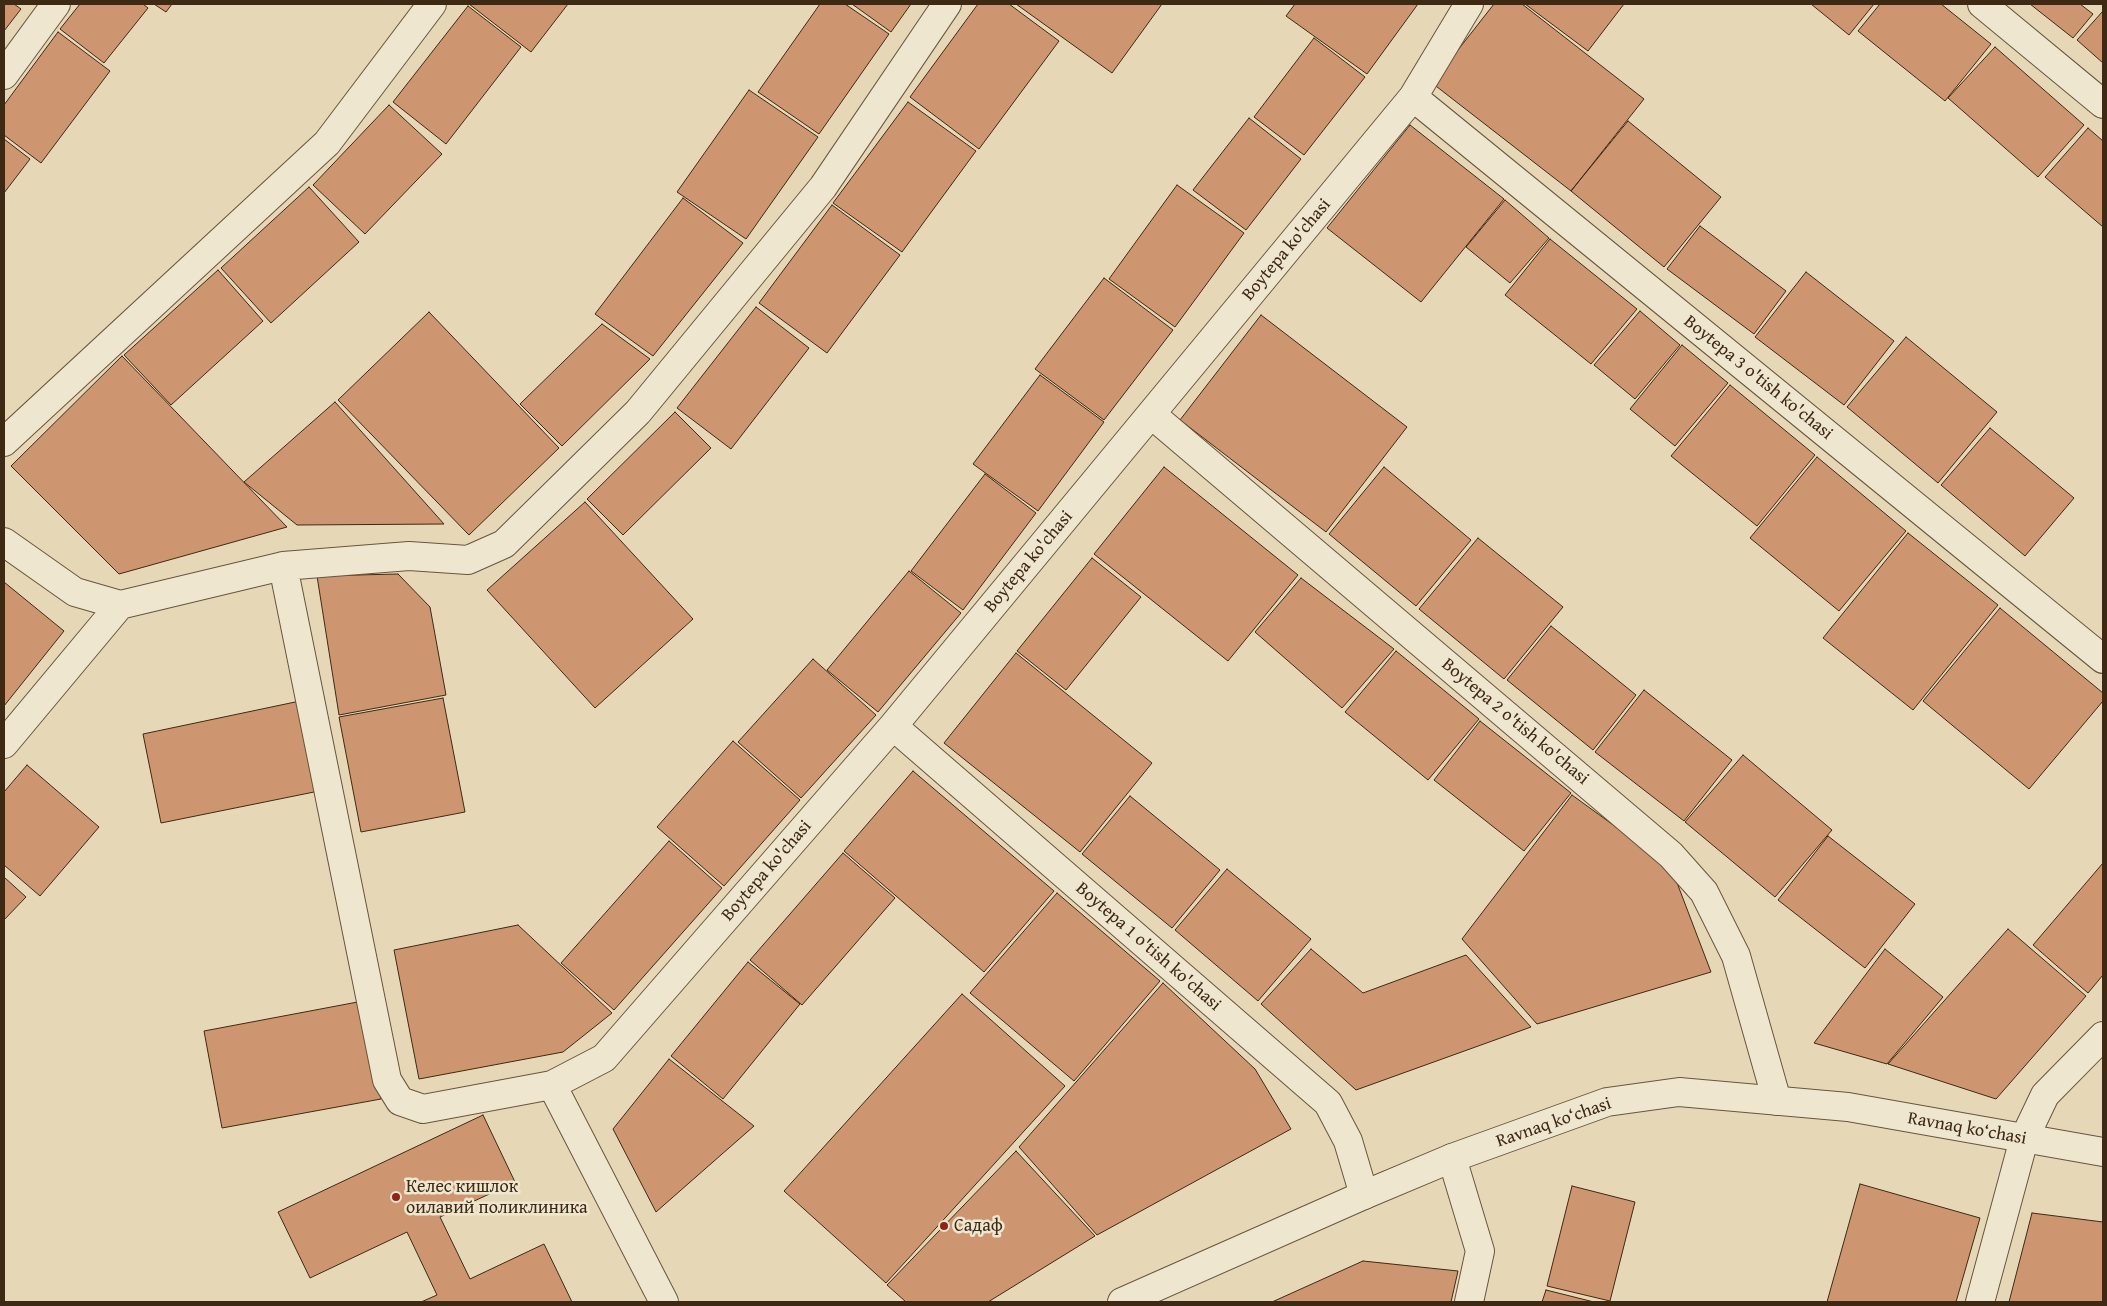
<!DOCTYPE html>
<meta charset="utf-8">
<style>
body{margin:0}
#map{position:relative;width:2107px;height:1306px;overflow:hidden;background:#e6d8b7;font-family:"Gentium Book Plus",serif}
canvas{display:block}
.frame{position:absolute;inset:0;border:5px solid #3e2914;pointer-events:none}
</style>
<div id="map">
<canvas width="2107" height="1306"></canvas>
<div class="frame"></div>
</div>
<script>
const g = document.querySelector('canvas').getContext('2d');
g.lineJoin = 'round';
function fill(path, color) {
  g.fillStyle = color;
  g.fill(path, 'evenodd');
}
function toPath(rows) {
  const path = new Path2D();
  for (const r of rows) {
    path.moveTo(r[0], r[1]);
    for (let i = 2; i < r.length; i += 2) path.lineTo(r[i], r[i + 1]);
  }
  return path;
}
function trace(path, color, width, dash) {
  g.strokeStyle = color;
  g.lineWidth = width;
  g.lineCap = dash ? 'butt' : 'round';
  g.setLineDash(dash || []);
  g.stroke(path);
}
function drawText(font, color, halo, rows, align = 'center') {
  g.font = font + ' "Gentium Book Plus",serif';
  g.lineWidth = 5;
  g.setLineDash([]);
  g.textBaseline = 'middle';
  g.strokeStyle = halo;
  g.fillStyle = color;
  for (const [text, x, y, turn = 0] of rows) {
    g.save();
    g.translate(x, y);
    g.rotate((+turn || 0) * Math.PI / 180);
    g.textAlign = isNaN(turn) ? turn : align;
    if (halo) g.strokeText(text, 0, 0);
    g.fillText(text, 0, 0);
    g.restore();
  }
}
const building = toPath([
 [4,4,14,4,21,9,4,31,4,4],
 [80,4,143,4,148,8,104,63,60,29,80,4],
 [154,4,172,4,166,12,154,4],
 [469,4,568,4,531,52,469,4],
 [820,4,845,4,889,34,819,134,758,92,820,4],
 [852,4,911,4,891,32,852,4],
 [978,4,1009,4,1059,41,979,149,910,97,978,4],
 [1016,4,1162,4,1112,73,1016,4],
 [1295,4,1418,4,1367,74,1286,16,1295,4],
 [1494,4,1522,4,1644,99,1571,191,1432,83,1494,4],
 [1525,4,1624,4,1588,51,1525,4],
 [1811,4,1874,4,1849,35,1811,4],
 [1880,4,1941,4,1991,44,1945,101,1858,31,1880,4],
 [2030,4,2080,4,2093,14,2073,38,2030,4],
 [468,6,521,47,446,144,393,102,468,6],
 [2103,11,2103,63,2077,40,2103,11],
 [58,32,110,71,41,163,4,135,4,105,58,32],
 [1314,38,1365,77,1304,155,1254,117,1314,38],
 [1995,47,2084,125,2038,177,1948,98,1995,47],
 [749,90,818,137,746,239,677,192,749,90],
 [908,102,976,151,902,252,833,203,908,102],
 [389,105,442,154,365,234,313,185,389,105],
 [1249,118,1301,159,1246,230,1193,190,1249,118],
 [1628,121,1721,197,1664,267,1571,191,1628,121],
 [1410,125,1504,199,1421,302,1327,228,1410,125],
 [2088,128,2103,141,2103,227,2045,177,2088,128],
 [4,139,30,159,4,193,4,139],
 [1177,185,1244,233,1175,327,1109,279,1177,185],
 [309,187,359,242,271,323,221,268,309,187],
 [683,198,743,243,653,356,595,314,683,198],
 [1505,200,1549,238,1510,283,1466,247,1505,200],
 [832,205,900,255,827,353,759,303,832,205],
 [1700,226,1786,291,1754,334,1667,269,1700,226],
 [1550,239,1637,309,1591,364,1505,295,1550,239],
 [218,270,263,321,171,405,124,355,218,270],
 [1806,272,1894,341,1844,405,1755,337,1806,272],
 [1104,278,1173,330,1104,420,1035,369,1104,278],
 [756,307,809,348,731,449,677,408,756,307],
 [1640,311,1680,345,1635,399,1594,365,1640,311],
 [429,312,559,448,469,535,338,400,429,312],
 [1261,315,1407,427,1326,532,1180,420,1261,315],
 [602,324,650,359,562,446,520,404,602,324],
 [1906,337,1997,412,1938,483,1847,407,1906,337],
 [1682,345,1728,383,1675,446,1630,409,1682,345],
 [122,356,287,527,119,574,11,466,122,356],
 [1040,375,1104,422,1038,511,973,464,1040,375],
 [1730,385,1815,455,1757,526,1671,456,1730,385],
 [335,402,444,524,297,525,244,482,335,402],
 [675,412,711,448,623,535,587,499,675,412],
 [1990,428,2074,498,2025,556,1941,485,1990,428],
 [1817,457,1906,531,1839,611,1750,538,1817,457],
 [1164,467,1298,575,1228,661,1094,554,1164,467],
 [1384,467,1471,540,1416,606,1329,534,1384,467],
 [985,474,1036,513,963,610,911,571,985,474],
 [585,502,693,619,595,708,487,590,585,502],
 [1908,533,1998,605,1913,710,1823,638,1908,533],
 [1478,538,1563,607,1504,679,1419,609,1478,538],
 [1092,558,1141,597,1066,690,1017,651,1092,558],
 [909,571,961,613,878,712,827,670,909,571],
 [398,574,430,607,446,695,339,715,317,576,398,574],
 [1301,578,1394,649,1342,708,1255,632,1301,578],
 [4,582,64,631,4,706,4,582],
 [2000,608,2103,693,2103,701,2029,789,1923,701,2000,608],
 [1551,626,1636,695,1593,750,1507,680,1551,626],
 [1396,651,1479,719,1428,780,1345,712,1396,651],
 [1016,653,1152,763,1080,852,944,743,1016,653],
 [813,659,876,715,801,798,738,742,813,659],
 [1644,690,1732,760,1684,821,1595,752,1644,690],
 [443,698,465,812,361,832,339,717,443,698],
 [300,701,319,791,161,823,143,734,300,701],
 [1480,721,1571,793,1524,851,1434,780,1480,721],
 [733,741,800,800,724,886,657,827,733,741],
 [1743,755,1832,830,1775,897,1685,822,1743,755],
 [27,765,99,827,40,896,4,865,4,792,27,765],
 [913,771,1054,891,984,972,844,851,913,771],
 [1572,795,1671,867,1711,972,1537,1024,1462,939,1572,795],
 [1130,796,1220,870,1172,928,1082,854,1130,796],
 [1828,836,1915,904,1865,968,1778,900,1828,836],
 [669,841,722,888,614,1010,561,963,669,841],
 [843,853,895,898,802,1005,750,960,843,853],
 [2103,863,2103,975,2088,993,2033,945,2103,863],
 [1227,869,1311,939,1258,1001,1175,930,1227,869],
 [4,877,26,897,4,920,4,877],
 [1057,893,1160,981,1074,1081,970,993,1057,893],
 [518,925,612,1013,563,1052,419,1079,394,950,518,925],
 [2008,929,2086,996,1996,1099,1888,1064,2008,929],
 [1311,949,1363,993,1466,955,1531,1027,1356,1090,1261,1004,1311,949],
 [1885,949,1943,997,1887,1064,1814,1043,1885,949],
 [748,962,800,1004,723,1099,671,1056,748,962],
 [1163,983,1255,1069,1291,1129,1097,1235,1019,1147,1163,983],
 [962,994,1065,1086,886,1283,784,1191,962,994],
 [363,1001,381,1099,222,1128,204,1031,363,1001],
 [669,1059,754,1126,656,1212,613,1129,669,1059],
 [483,1115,515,1182,440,1217,470,1279,544,1244,572,1302,421,1302,437,1295,407,1232,310,1278,278,1212,483,1115],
 [1016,1151,1095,1236,988,1302,906,1302,887,1285,1016,1151],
 [1860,1184,1980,1218,1956,1302,1827,1302,1860,1184],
 [1572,1186,1635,1202,1610,1301,1547,1286,1572,1186],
 [2032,1213,2103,1222,2103,1302,2009,1302,2032,1213],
 [1363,1261,1458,1271,1451,1302,1272,1302,1363,1261],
 [1546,1290,1594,1302,1542,1302,1546,1290]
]);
fill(building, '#cd9570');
trace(building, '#3e2914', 1);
const minor = toPath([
 [1982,4,2103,104],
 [4,75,56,4],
 [1413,97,2103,659],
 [1151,414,1671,855,1704,892,1736,956,1777,1101],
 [4,442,327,143,432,4],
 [4,542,75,592,120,605,283,566,409,556,468,560,504,544,638,412,823,187,947,4],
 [283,566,387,1080,400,1101,423,1109,552,1085,664,1302],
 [893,726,1328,1103,1348,1141,1364,1195],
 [4,744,120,605],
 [552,1085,604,1058,893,726,1413,97,1469,4],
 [1452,1158,1480,1251,1469,1302],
 [1980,1302,2024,1139,2045,1095,2103,1036]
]);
const tertiary = toPath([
 [1122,1302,1364,1195,1452,1158,1607,1102,1679,1092,1848,1107,2103,1152]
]);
trace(minor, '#68553d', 30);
trace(tertiary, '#68553d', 30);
trace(minor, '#efe6d0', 28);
trace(tertiary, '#efe6d0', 28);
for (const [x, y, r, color] of [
 [396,1197,5,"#8f2418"],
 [944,1226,5,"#8f2418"]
]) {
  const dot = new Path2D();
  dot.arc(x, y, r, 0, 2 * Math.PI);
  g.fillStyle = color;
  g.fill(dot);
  trace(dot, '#efe6d0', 2);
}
drawText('18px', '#3e2914', '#efe6d0', [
 ["Boytepa ko'chasi",1287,250,-50],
 ["Boytepa 3 o'tish ko'chasi",1758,378,39],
 ["Boytepa ko'chasi",1029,562,-50],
 ["Boytepa 2 o'tish ko'chasi",1515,722,40],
 ["Boytepa ko'chasi",767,871,-49],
 ["Boytepa 1 o'tish ko'chasi",1148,947,41],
 ["Ravnaq ko‘chasi",1554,1123,-19],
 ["Ravnaq ko‘chasi",1967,1129,10]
]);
drawText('18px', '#3e2914', '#efe6d0', [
 ["Келес кишлок",406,1187],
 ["оилавий поликлиника",406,1208],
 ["Садаф",954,1226]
], 'left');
</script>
